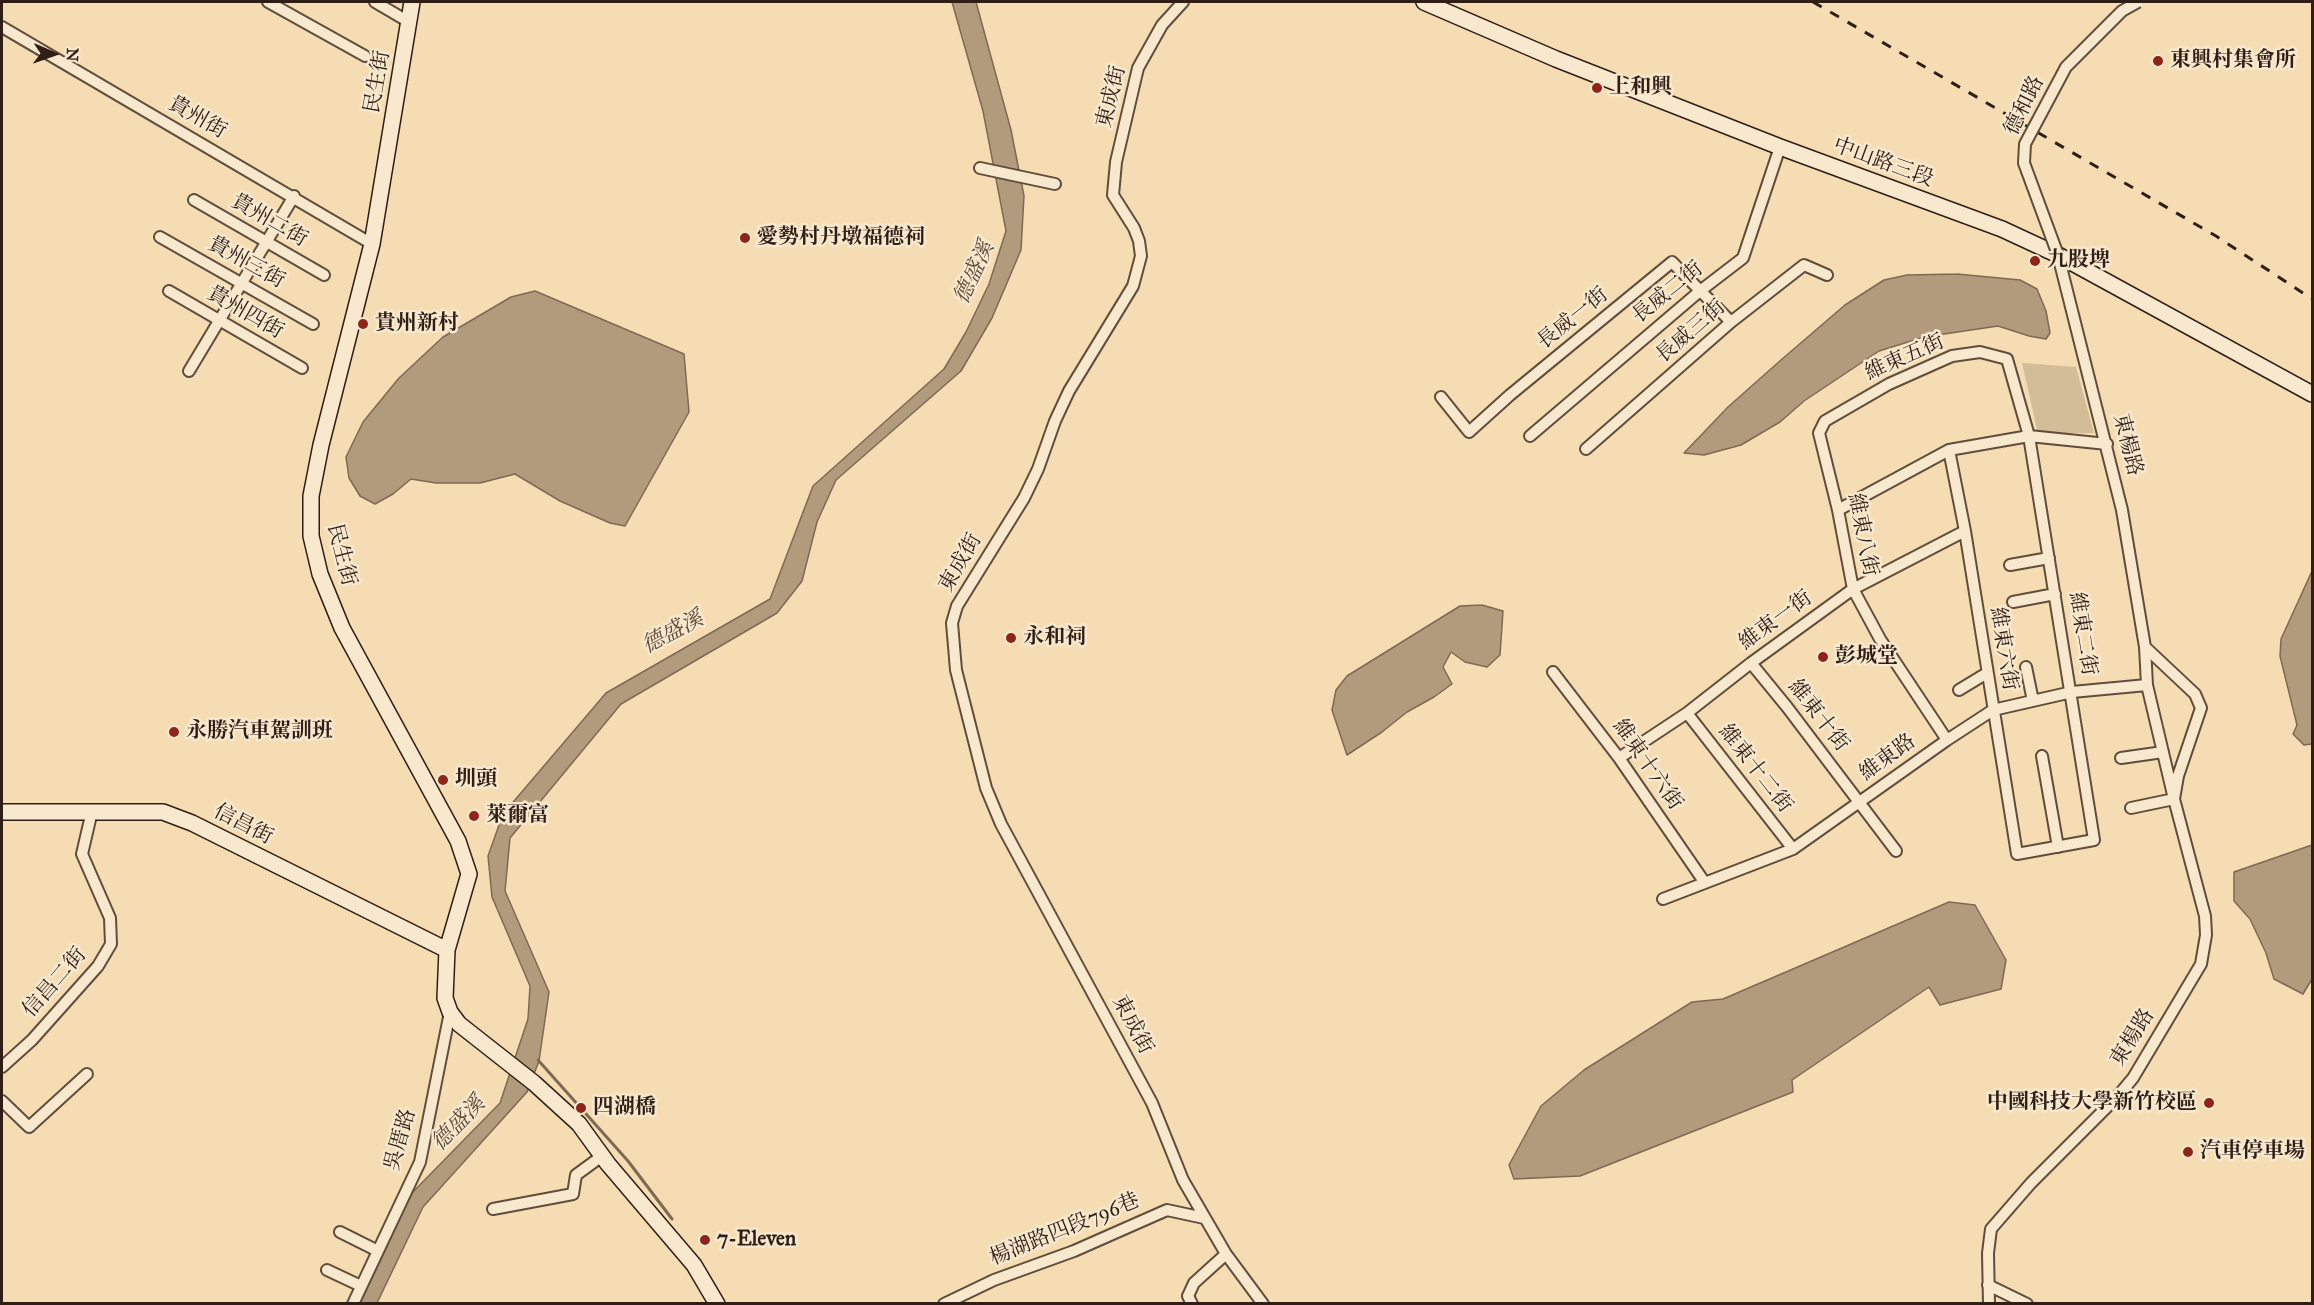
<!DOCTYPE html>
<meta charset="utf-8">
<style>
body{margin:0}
#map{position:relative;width:2314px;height:1305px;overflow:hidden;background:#f5dcb3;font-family:"IM FELL Great Primer",serif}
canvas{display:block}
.frame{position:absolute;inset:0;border:3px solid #2f1e15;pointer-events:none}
.north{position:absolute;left:24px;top:24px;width:60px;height:60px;-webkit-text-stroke:4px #f8e8ce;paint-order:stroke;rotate:92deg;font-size:16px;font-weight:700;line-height:24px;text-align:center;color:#2f1e15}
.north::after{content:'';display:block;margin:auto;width:21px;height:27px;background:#2f1e15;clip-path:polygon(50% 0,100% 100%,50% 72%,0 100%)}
</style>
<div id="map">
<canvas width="2314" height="1305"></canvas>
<div class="frame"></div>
<div class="north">N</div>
</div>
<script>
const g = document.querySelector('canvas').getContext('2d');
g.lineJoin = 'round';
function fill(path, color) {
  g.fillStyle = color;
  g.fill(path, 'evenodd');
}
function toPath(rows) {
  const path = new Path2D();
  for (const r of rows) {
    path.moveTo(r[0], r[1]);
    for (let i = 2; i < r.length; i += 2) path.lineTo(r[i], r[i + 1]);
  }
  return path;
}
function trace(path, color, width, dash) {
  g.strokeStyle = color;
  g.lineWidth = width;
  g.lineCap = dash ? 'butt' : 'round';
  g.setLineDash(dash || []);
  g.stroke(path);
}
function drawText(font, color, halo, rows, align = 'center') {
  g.font = font + ' "IM FELL Great Primer","Noto Serif TC",serif';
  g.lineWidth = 5;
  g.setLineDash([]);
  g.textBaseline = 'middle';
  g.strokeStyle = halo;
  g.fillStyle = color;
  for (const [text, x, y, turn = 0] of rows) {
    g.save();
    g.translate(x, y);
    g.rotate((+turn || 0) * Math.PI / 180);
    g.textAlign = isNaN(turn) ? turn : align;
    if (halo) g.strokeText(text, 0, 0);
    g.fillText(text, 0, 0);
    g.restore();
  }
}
fill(toPath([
 [2022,363,2076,367,2094,433,2038,434]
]), '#d3bc98');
const water = toPath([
 [952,2,976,2,1011,130,1024,196,1021,250,992,318,961,371,836,480,817,522,802,581,777,613,621,704,510,838,505,891,549,992,539,1061,527,1092,423,1207,377,1303,359,1304,408,1197,500,1103,528,1019,530,986,492,897,488,856,503,814,606,693,770,599,813,486,944,369,966,332,989,284,1006,231,983,111,952,2],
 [1957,274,2020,280,2037,289,2046,311,2050,333,2046,339,2029,336,1998,326,1924,337,1879,351,1804,401,1780,422,1741,445,1704,455,1684,453,1728,407,1781,360,1845,305,1884,280,1907,275,1957,274],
 [535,291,684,354,689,412,625,526,610,523,560,501,515,474,480,483,436,483,411,479,393,494,375,504,360,496,349,478,346,457,363,422,399,378,443,337,511,297,535,291],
 [2312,571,2312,744,2304,745,2293,734,2297,725,2280,656,2281,639,2312,571],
 [1482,605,1503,611,1500,655,1487,667,1465,662,1451,652,1443,667,1452,684,1434,697,1407,712,1382,732,1347,755,1332,710,1336,690,1347,676,1460,606,1482,605],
 [2312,845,2312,979,2303,994,2274,979,2266,953,2250,919,2234,901,2234,872,2312,845],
 [1949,902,1975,905,2006,960,2001,989,1940,1005,1929,987,1792,1080,1793,1092,1580,1176,1514,1179,1509,1165,1541,1106,1584,1070,1692,1002,1723,999,1949,902]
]);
fill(water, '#b29b7d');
trace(water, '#7e6953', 1.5);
trace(toPath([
 [538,1060,628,1161,672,1219]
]), '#7e6953', 3);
const street = toPath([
 [268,2,365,56],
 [375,2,409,22],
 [1183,2,1162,25,1138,68,1116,162,1113,195,1134,228,1139,241,1141,256,1133,286,1069,391,1055,421,1038,469,1024,498,957,606,952,623,956,670,986,788,1001,824,1152,1103,1183,1180,1226,1254,1263,1304],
 [2,27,372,244],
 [980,168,1055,184],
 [194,200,324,275],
 [160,237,313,324],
 [169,291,302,368],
 [189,371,294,196],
 [1441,397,1469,432,1510,395,1672,262,1731,322],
 [1530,436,1700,291,1743,258,1780,147],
 [1586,449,1731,322,1804,265,1827,275],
 [1838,510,1949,450,2029,436,2107,444],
 [2010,565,2049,558],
 [2013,602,2055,594],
 [1751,663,1787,707,1896,851],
 [2026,667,2033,701],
 [1553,672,1619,758,1705,883],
 [1959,690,1987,673],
 [1687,713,1793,849],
 [1947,740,1880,639,1853,589,1838,510,1819,433,1825,421,1889,384,1952,356,1980,352,2007,359,2029,436,2094,840,2017,854,1965,531,1949,450],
 [2042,756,2058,847],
 [1619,758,1687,713,1751,663,1853,589,1965,531],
 [2121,758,2163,752],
 [2131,808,2174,799,2147,685,2145,647],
 [1663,899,1793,849,1947,740,1993,710,2072,692,2147,685],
 [2,1067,32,1040,98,966,111,944,110,918,82,854,92,811],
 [2,1101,29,1127,87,1074],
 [493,1209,573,1194,576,1175,602,1156],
 [340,1232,378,1251],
 [327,1270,361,1286],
 [1988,1285,2027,1304],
 [353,1304,420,1162,450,1012],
 [944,1304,994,1280,1074,1251,1167,1210,1204,1218],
 [1192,1304,1188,1296,1194,1283,1226,1254],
 [1989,1304,1988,1253,1991,1229,2031,1183,2117,1097,2133,1078,2201,964,2206,935,2205,916,2174,799,2178,776,2201,708,2195,694,2145,647,2122,510,2058,255]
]);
const secondary = toPath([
 [412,2,372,244,321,445,311,496,311,536,320,574,342,628,458,841,469,874,447,950,445,998,450,1012,459,1024,534,1083,579,1124,608,1164,694,1265,717,1304],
 [1424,2,1556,59,1780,147,2002,229,2058,255,2312,394],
 [2,812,163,812,192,823,447,950]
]);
trace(street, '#604e3c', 14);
trace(secondary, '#2f1e15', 18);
trace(street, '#f8e8ce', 10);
trace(secondary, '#f8e8ce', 15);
trace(toPath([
 [1813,2,2216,236,2312,299]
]), '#2f1e15', 3, [10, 10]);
const streetBridge = toPath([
 [2058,255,2024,163,2025,144,2066,67,2122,11,2138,2]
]);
trace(streetBridge, '#604e3c', 14, []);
trace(streetBridge, '#f8e8ce', 10);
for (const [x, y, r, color] of [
 [2158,61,6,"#8f2418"],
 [1597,88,6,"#8f2418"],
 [745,238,6,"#8f2418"],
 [2035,261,6,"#8f2418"],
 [363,324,6,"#8f2418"],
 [1011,638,6,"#8f2418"],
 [1823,657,6,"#8f2418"],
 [174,732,6,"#8f2418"],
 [443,780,6,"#8f2418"],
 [474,816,6,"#8f2418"],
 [2209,1103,6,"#8f2418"],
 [581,1108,6,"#8f2418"],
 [2188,1152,6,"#8f2418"],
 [705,1240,6,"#8f2418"]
]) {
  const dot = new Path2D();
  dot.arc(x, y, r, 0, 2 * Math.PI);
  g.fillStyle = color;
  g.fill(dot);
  trace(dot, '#f8e8ce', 2);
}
drawText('bold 21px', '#2f1e15', '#f8e8ce', [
 ["東興村集會所",2170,61],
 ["上和興",1609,88],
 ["愛勢村丹墩福德祠",757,238],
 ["九股埤",2047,261],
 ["貴州新村",375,324],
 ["永和祠",1023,638],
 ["彭城堂",1835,657],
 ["永勝汽車駕訓班",186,732],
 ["圳頭",455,780],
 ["萊爾富",486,816],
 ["中國科技大學新竹校區",2197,1103,"right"],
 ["四湖橋",593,1108],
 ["汽車停車場",2200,1152],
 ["7-Eleven",717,1240]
], 'left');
drawText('21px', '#2f1e15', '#f8e8ce', [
 ["民生街",378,82,-80],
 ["東成街",1112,97,-76],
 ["德和路",2025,106,-64],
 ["貴州街",197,118,30],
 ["中山路三段",1883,163,20],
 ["貴州二街",269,221,30],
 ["貴州三街",246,263,29],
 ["長威二街",1668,293,-39],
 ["貴州四街",245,313,30],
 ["長威一街",1573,319,-39],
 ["長威三街",1691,332,-41],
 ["維東五街",1905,358,-24],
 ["東楊路",2127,445,76],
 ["維東八街",1862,535,79],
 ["民生街",341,555,76],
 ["東成街",961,563,-60],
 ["維東一街",1776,621,-36],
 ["維東二街",2082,634,81],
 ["維東六街",2003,649,81],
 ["維東十街",1818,716,52],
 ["維東路",1888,758,-36],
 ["維東十六街",1647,765,55],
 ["維東十二街",1755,769,52],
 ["信昌街",243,825,27],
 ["信昌二街",55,983,-49],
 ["東成街",1132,1025,62],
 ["東楊路",2133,1038,-58],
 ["吳厝路",401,1140,-74],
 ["楊湖路四段796巷",1065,1230,-22]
]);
drawText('italic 22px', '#5d4a39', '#f8e8ce', [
 ["德盛溪",975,273,-65],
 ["德盛溪",673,633,-28],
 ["德盛溪",459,1124,-46]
]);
</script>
